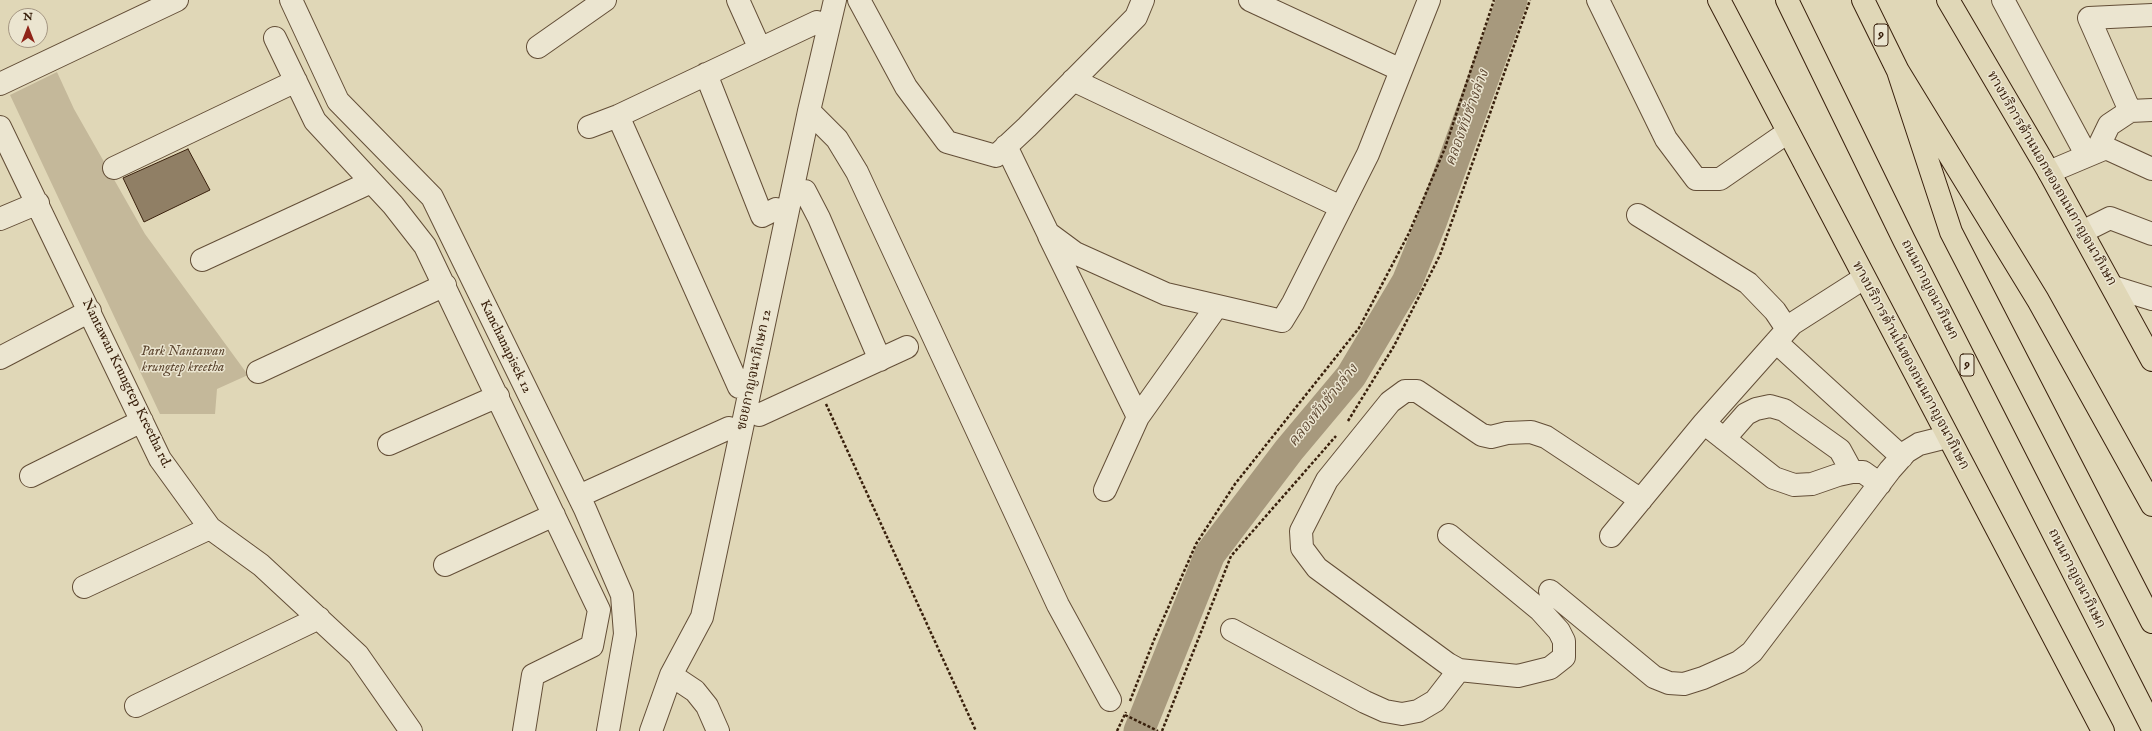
<!DOCTYPE html>
<meta charset="utf-8">
<style>
body{margin:0}
#map{position:relative;width:2152px;height:731px;overflow:hidden;background:#e0d7b7;font-family:"IM FELL English",serif}
canvas{display:block}
.north{position:absolute;left:8px;top:8px;width:40px;height:40px;box-sizing:border-box;background:#ebe5d0;border:1px solid #a49682;border-radius:50%;rotate:0deg;font-size:11px;font-weight:700;line-height:16px;text-align:center;color:#39200c}
.north::after{content:'';display:block;margin:auto;width:14px;height:18px;background:#8f2418;clip-path:polygon(50% 0,100% 100%,50% 72%,0 100%)}
</style>
<div id="map">
<canvas width="2152" height="731"></canvas>
<div class="north">N</div>
</div>
<script>
const g = document.querySelector('canvas').getContext('2d');
g.lineJoin = 'round';
function fill(path, color) {
  g.fillStyle = color;
  g.fill(path, 'evenodd');
}
function toPath(rows) {
  const path = new Path2D();
  for (const r of rows) {
    path.moveTo(r[0], r[1]);
    for (let i = 2; i < r.length; i += 2) path.lineTo(r[i], r[i + 1]);
  }
  return path;
}
function trace(path, color, width, dash) {
  g.strokeStyle = color;
  g.lineWidth = width;
  g.lineCap = dash ? 'butt' : 'round';
  g.setLineDash(dash || []);
  g.stroke(path);
}
function drawText(font, color, halo, rows, align = 'center') {
  g.font = font + ' "IM FELL English","Noto Serif Thai",serif';
  g.lineWidth = 3;
  g.setLineDash([]);
  g.textBaseline = 'middle';
  g.strokeStyle = halo;
  g.fillStyle = color;
  for (const [text, x, y, turn = 0] of rows) {
    g.save();
    g.translate(x, y);
    g.rotate((+turn || 0) * Math.PI / 180);
    g.textAlign = isNaN(turn) ? turn : align;
    if (halo) g.strokeText(text, 0, 0);
    g.fillText(text, 0, 0);
    g.restore();
  }
}
fill(toPath([
 [57,72,74,109,145,234,248,375,217,389,215,414,160,414,10,95]
]), '#c4b89a');
trace(toPath([
 [1139,731,1210,554,1289,450,1351,376,1407,282,1431,223,1512,0]
]), '#a7997d', 31);
const building = toPath([
 [188,149,210,190,144,222,123,178,188,149]
]);
fill(building, '#907f65');
trace(building, '#39200c', 1);
const minor = toPath([
 [291,0,338,101,432,197,585,509,622,595,625,634,608,731],
 [738,0,760,49],
 [859,0,906,87,947,142,996,156,1027,127,1136,17,1143,0],
 [1250,0,1401,70],
 [1598,0,1666,139,1696,179,1720,179,1788,132],
 [2003,0,2087,156],
 [275,38,315,121,393,205,425,246,599,610,592,646,533,675,524,731],
 [538,47,605,0],
 [706,74,762,216,776,209],
 [1073,80,1341,207],
 [0,84,177,0],
 [809,111,837,139,857,172,1058,605,1110,700],
 [2130,111,2089,18,2152,15],
 [618,116,739,387],
 [0,127,160,459,210,528,261,565,358,655,411,731],
 [589,127,618,116,817,22],
 [1006,146,1048,233,1075,253,1166,294,1282,321,1293,303,1368,154,1429,0],
 [2096,152,2109,125,2130,111,2152,110],
 [114,168,296,81],
 [2049,172,2106,148,2152,169],
 [805,191,819,218,880,360],
 [1638,215,1748,283,1775,311,1787,329],
 [0,219,38,203],
 [2082,232,2110,218,2152,234],
 [1049,236,1138,417],
 [202,260,371,182],
 [2113,287,2152,299],
 [1776,342,1902,457],
 [0,358,90,311],
 [258,372,445,285],
 [759,415,907,347],
 [1704,423,1774,478,1794,485,1812,484,1838,475,1852,472,1863,472,1880,484],
 [1724,439,1746,414,1756,409,1770,406,1784,410,1840,450,1852,472],
 [389,444,498,396],
 [31,476,142,421],
 [1105,490,1138,417,1217,306],
 [579,496,729,428],
 [1449,535,1540,610,1559,631,1564,641,1564,657,1550,668,1518,676,1459,670,1448,664,1317,568,1302,548,1301,531,1327,480,1390,402,1405,391,1417,391,1482,435,1491,437,1507,433,1531,432,1546,437,1641,500],
 [1611,536,1704,423,1792,324,1864,278],
 [445,565,554,515],
 [84,587,210,528],
 [1550,591,1654,677,1669,683,1684,684,1703,678,1739,662,1752,652,1890,470,1906,452,1919,444,1947,437],
 [1232,630,1365,702,1385,711,1402,714,1418,711,1435,701,1459,670],
 [671,675,695,691,707,706,718,731],
 [136,706,319,618],
 [651,731,671,675,702,617,809,111,835,0]
]);
const major = toPath([
 [1719,0,2103,731],
 [1948,0,2049,172,2152,360]
]);
const highway = toPath([
 [1787,0,1904,240,2152,727],
 [1863,0,1898,71,2038,300,2152,505],
 [1898,71,1951,232,2152,622]
]);
trace(minor, '#634e37', 24);
trace(major, '#39200c', 24);
trace(highway, '#39200c', 24);
trace(toPath([
 [826,404,976,731],
 [1348,421,1394,346,1440,255,1530,0],
 [1130,701,1154,640,1196,544,1235,484,1359,328,1409,233,1445,148,1494,0],
 [1125,715,1158,731],
 [1117,731,1126,712],
 [1162,731,1231,556,1336,436]
]), '#39200c', 2.5, [3, 2]);
trace(minor, '#ebe5d0', 22);
trace(major, '#e0d7b7', 22);
trace(highway, '#e0d7b7', 22);
for (const [x, y, w] of [
 [1881,35,14],
 [1967,365,14]
]) {
  const box = new Path2D();
  box.roundRect(x - w / 2, y - 11, w, 22, 3);
  g.fillStyle = '#ebe5d0';
  g.fill(box);
  trace(box, '#39200c', 1);
}
drawText('bold 13px', '#39200c', null, [
 ["9",1881,35],
 ["9",1967,365]
]);
drawText('14px', '#39200c', '#ebe5d0', [
 ["ทางบริการด้านนอกของถนนกาญจนาภิเษก",2051,179,60],
 ["ถนนกาญจนาภิเษก",1929,290,63],
 ["Kanchanapisek 12",505,347,64],
 ["ทางบริการด้านในของถนนกาญจนาภิเษก",1910,366,62],
 ["ซอยกาญจนาภิเษก 12",755,370,-78],
 ["Nantawan Krungtep Kreetha rd.",126,384,64],
 ["ถนนกาญจนาภิเษก",2076,579,63]
]);
drawText('italic 14px', '#5c4630', '#ebe5d0', [
 ["Park Nantawan",183,352],
 ["krungtep kreetha",183,368]
]);
drawText('italic 15px', '#604a34', '#ebe5d0', [
 ["คลองทับช้างล่าง",1468,118,-70],
 ["คลองทับช้างล่าง",1324,406,-51]
]);
</script>
